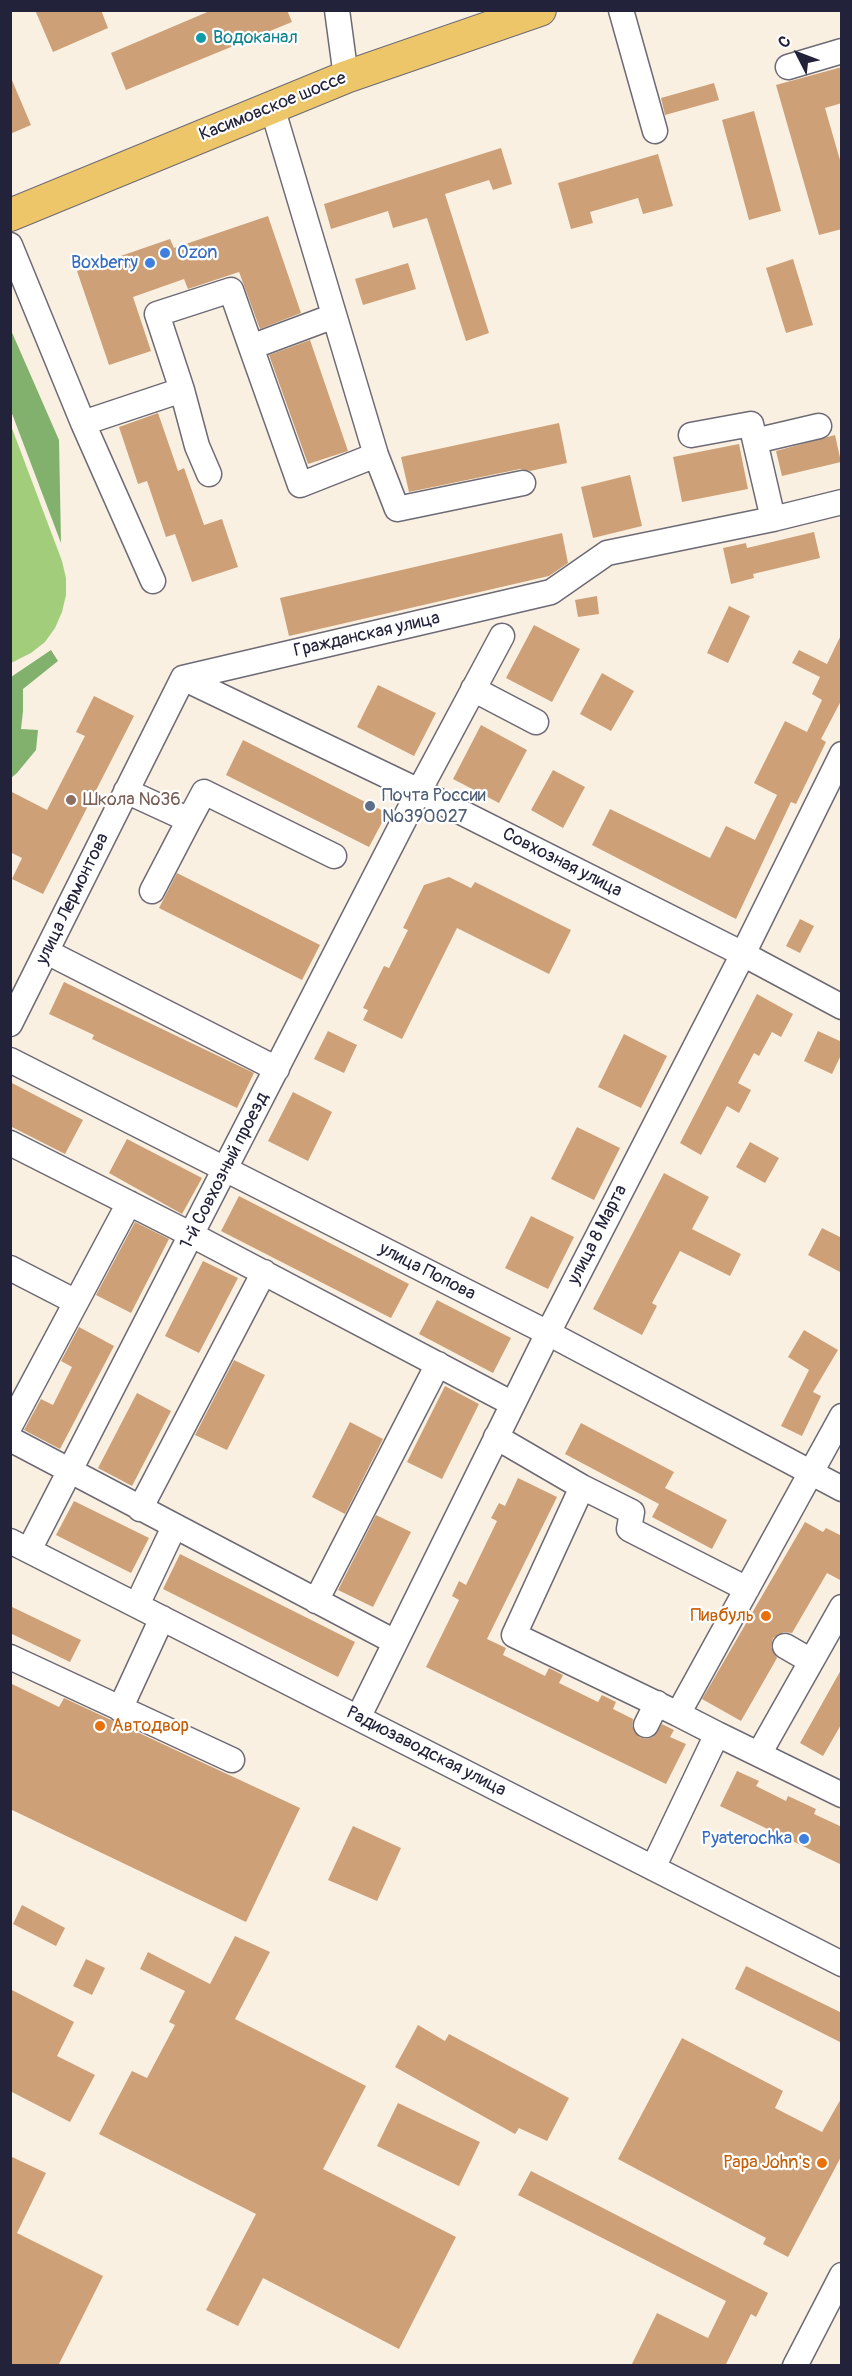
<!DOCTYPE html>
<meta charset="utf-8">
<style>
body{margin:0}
#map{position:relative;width:852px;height:2376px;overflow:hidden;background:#f9f0e2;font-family:Pangolin,sans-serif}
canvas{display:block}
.frame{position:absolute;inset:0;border:12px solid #22223b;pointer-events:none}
.north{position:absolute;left:768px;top:24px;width:60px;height:60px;-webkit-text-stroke:4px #fff;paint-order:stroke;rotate:312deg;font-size:16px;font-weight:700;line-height:24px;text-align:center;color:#22223b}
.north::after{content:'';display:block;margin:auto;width:21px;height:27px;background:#22223b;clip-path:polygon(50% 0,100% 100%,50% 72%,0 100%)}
</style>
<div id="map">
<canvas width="852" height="2376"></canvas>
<div class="frame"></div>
<div class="north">С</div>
</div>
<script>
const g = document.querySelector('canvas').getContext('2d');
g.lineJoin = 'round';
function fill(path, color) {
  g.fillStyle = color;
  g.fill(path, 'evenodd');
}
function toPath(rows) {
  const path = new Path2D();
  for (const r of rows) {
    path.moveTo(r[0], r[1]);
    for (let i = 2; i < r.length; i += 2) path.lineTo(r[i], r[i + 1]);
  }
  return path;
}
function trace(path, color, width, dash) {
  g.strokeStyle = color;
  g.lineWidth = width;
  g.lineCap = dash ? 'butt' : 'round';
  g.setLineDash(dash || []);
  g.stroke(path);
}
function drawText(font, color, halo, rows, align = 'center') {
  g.font = font + ' Pangolin,sans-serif';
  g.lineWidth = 4.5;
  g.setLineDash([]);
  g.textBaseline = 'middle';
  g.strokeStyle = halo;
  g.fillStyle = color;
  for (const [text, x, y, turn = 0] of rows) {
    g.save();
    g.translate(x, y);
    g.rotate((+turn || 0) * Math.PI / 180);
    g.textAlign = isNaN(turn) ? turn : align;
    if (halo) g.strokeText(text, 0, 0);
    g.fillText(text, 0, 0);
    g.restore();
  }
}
fill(toPath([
 [10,423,62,561,66,578,66,595,62,612,55,628,45,642,31,653,11,663]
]), '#a2ce7c');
fill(toPath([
 [10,328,59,440,61,543,11,411],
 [51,650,58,661,23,689,23,711,21,729,38,730,36,750,17,773,11,778,11,677]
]), '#81b16c');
fill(toPath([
 [35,10,101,10,108,28,53,52],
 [212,10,287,10,292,22,126,90,111,53],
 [842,67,842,103,825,108,842,167,842,229,819,235,776,85],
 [11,78,31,125,10,134,10,78],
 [714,83,719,100,665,115,661,98],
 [754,111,781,211,749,220,722,120],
 [501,148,512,184,493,190,489,180,445,194,489,333,466,341,427,218,393,228,388,211,331,229,324,204],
 [658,154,673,206,643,214,638,198,590,212,593,223,571,229,558,183],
 [268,216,301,313,260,329,239,272,188,289,184,279,133,297,151,351,109,365,77,271,170,239,174,248],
 [793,259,813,325,786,333,766,268],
 [408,263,416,289,363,305,355,279],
 [310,340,348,451,308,464,269,355],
 [158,413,178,471,184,468,204,525,222,519,238,567,192,582,175,534,166,537,147,481,138,484,119,427],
 [559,423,567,463,530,471,520,469,409,492,401,457],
 [835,435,841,462,782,476,776,451],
 [739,444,748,489,682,502,673,457],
 [630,475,642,526,593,538,581,487],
 [814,532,820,558,753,574,754,578,731,584,723,548,746,543,747,548],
 [562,533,568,563,549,576,289,636,280,598],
 [597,596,599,614,578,617,575,600],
 [729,606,750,616,728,663,707,653],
 [534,625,580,649,552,702,506,678],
 [842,633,842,699,821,739,826,742,796,804,791,802,736,919,592,845,610,809,710,858,726,826,755,840,777,795,754,783,785,721,807,732,822,700,812,694,820,677,792,663,799,650,827,664],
 [602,673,634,691,611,731,580,714],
 [378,685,436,713,414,756,357,727],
 [94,696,134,716,43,894,12,879,22,858,10,852,10,791,47,810,85,736,76,732],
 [481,725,527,750,499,803,453,779],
 [243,740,387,813,369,847,226,775],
 [553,770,585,787,563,828,531,810],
 [177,873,320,945,302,980,159,908],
 [449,877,471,888,475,882,571,930,549,974,457,928,402,1039,363,1020,368,1010,363,1008,384,966,389,968,408,930,403,928,424,885],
 [800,919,814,926,800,953,786,946],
 [64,982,254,1073,237,1108,92,1039,94,1035,49,1014],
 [757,994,793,1014,781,1037,772,1032,759,1056,754,1053,738,1083,751,1090,739,1113,727,1106,701,1155,680,1143],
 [328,1031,357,1045,344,1073,314,1059],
 [818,1031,842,1042,842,1053,832,1074,804,1061],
 [624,1034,667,1056,641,1108,598,1087],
 [10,1082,83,1120,65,1154,10,1126],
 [293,1092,332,1112,308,1161,268,1141],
 [577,1127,620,1148,594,1200,551,1179],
 [127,1139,202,1178,182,1214,109,1173],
 [750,1142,779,1158,765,1183,736,1167],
 [664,1173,709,1197,692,1229,741,1254,730,1276,680,1251,652,1303,657,1306,642,1335,593,1309],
 [239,1196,409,1284,391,1318,221,1231],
 [531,1216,574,1237,548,1289,505,1268],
 [135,1222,169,1239,131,1313,96,1295],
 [822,1228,842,1238,842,1273,808,1255],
 [203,1261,238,1278,199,1353,165,1336],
 [437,1300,511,1338,493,1373,419,1334],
 [79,1327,114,1346,60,1449,24,1430,41,1399,53,1405,72,1367,61,1361],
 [804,1330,838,1350,813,1392,821,1396,802,1436,781,1426,809,1370,788,1357],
 [234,1360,265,1375,227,1450,195,1435],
 [445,1386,479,1404,442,1479,407,1462],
 [137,1393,171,1411,132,1486,98,1468],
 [350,1422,383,1439,345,1514,312,1497],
 [581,1423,674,1472,665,1488,727,1520,712,1549,652,1517,659,1504,565,1454],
 [518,1478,557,1497,487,1639,506,1648,503,1655,545,1676,549,1668,563,1675,559,1683,598,1702,602,1695,616,1702,613,1709,633,1719,632,1726,639,1737,646,1739,653,1737,662,1724,674,1730,670,1737,686,1744,666,1784,426,1667,459,1600,452,1596,459,1581,466,1585,497,1521,491,1518,499,1503,505,1506],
 [74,1501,149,1538,131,1573,56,1535],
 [376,1515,411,1532,373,1607,338,1590],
 [805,1522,823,1532,826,1528,842,1536,842,1581,827,1573,792,1633,784,1632,773,1638,771,1647,777,1658,741,1721,702,1699],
 [180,1554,355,1642,338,1677,163,1589],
 [10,1606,81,1640,70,1662,10,1633],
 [842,1668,842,1723,823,1756,800,1743],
 [10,1683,59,1707,64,1698,300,1808,246,1922,10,1809],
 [737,1771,759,1781,756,1786,786,1801,788,1796,816,1809,814,1814,842,1827,842,1865,720,1806],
 [353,1826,401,1848,377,1901,328,1880],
 [22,1905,65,1928,56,1946,13,1924],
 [235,1936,270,1952,235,2019,366,2086,323,2169,456,2237,399,2349,263,2278,238,2326,206,2310,256,2214,99,2134,132,2071,147,2078,175,2025,169,2022,185,1991,140,1969,148,1952,210,1984],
 [86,1959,105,1968,92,1995,73,1986],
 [746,1966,842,2013,842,2043,735,1989],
 [10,1989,74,2022,57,2056,95,2075,70,2122,10,2091],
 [418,2025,445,2041,449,2034,569,2098,547,2141,519,2128,515,2134,395,2067],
 [682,2038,783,2091,775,2108,822,2132,842,2097,842,2155,788,2257,763,2244,766,2238,618,2159],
 [398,2103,480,2142,459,2186,377,2146],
 [10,2156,46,2173,17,2233,103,2276,58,2366,10,2366],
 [531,2171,768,2293,756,2317,751,2314,725,2366,631,2366,657,2313,708,2338,726,2301,518,2195]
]), '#cea078');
const minor = toPath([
 [337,10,346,77],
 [621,10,655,131],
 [788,67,842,51],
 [272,107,376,455,397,509,523,483],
 [10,245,83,423,153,581],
 [334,316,251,347,300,485,376,455],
 [182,390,197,446,209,474],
 [83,423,182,390,157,314,231,290,251,347],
 [691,435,751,424,773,519],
 [755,441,819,426],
 [183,678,419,791,743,954,842,1007],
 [183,678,551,592,607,553,773,519,842,502],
 [473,689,536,722],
 [126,791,189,820,152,891],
 [189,820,204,792,334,856],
 [47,952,277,1069],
 [10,1024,183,678],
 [10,1060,548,1333,842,1489],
 [10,1143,192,1235,513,1404],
 [10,1268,76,1302],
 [10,1426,129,1203],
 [496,1437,582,1487,632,1512,629,1529,747,1589],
 [10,1439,395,1642],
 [582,1487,514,1635,678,1714],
 [140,1509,264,1272],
 [10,1541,842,1964],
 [29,1550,419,791,502,636],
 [316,1601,438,1364],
 [137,1605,174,1527],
 [785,1646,811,1661],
 [10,1657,232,1760],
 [120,1709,162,1618],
 [358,1718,548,1333,743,954,842,754],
 [646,1725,657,1703],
 [717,1734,842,1795],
 [759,1754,842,1607],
 [653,1868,717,1734,678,1714,842,1416],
 [795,2366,842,2275]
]);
const major = toPath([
 [10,215,346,77,540,10]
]);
trace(minor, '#6d6a75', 27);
trace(major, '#6d6a75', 34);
trace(minor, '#fff', 24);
trace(major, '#ecc669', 32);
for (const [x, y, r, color] of [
 [201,38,6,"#0f9aa8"],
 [165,253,6,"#3f7fe0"],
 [150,263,6,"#3f7fe0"],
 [71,800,6,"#8d6e63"],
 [370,806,6,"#5c6f8a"],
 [766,1616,6,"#e8710a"],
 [100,1726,6,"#e8710a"],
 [804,1839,6,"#3f7fe0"],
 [822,2163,6,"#e8710a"]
]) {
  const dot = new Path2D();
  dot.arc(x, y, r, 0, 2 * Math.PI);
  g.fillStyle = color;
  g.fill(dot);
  trace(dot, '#fff', 2);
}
drawText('18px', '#0d838f', '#fff', [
 ["Водоканал",213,38]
], 'left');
drawText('18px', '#22223b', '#fff', [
 ["Касимовское шоссе",273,107,-22],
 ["Гражданская улица",367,635,-13],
 ["Совхозная улица",562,863,27],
 ["улица Лермонтова",73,899,-64],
 ["1-й Совхозный проезд",225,1171,-63],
 ["улица 8 Марта",598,1235,-63],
 ["улица Попова",427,1272,27],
 ["Радиозаводская улица",426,1752,27]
]);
drawText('18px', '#366cbe', '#fff', [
 ["Ozon",177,253,"left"],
 ["Boxberry",138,263],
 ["Pyaterochka",792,1839]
], 'right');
drawText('18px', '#4e5e75', '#fff', [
 ["Почта России",382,796],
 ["№390027",382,817]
], 'left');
drawText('18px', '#785e54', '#fff', [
 ["Школа №36",83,800]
], 'left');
drawText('18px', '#c56008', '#fff', [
 ["Пивбуль",754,1616],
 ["Автодвор",112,1726,"left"],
 ["Papa John's",810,2163]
], 'right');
</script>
